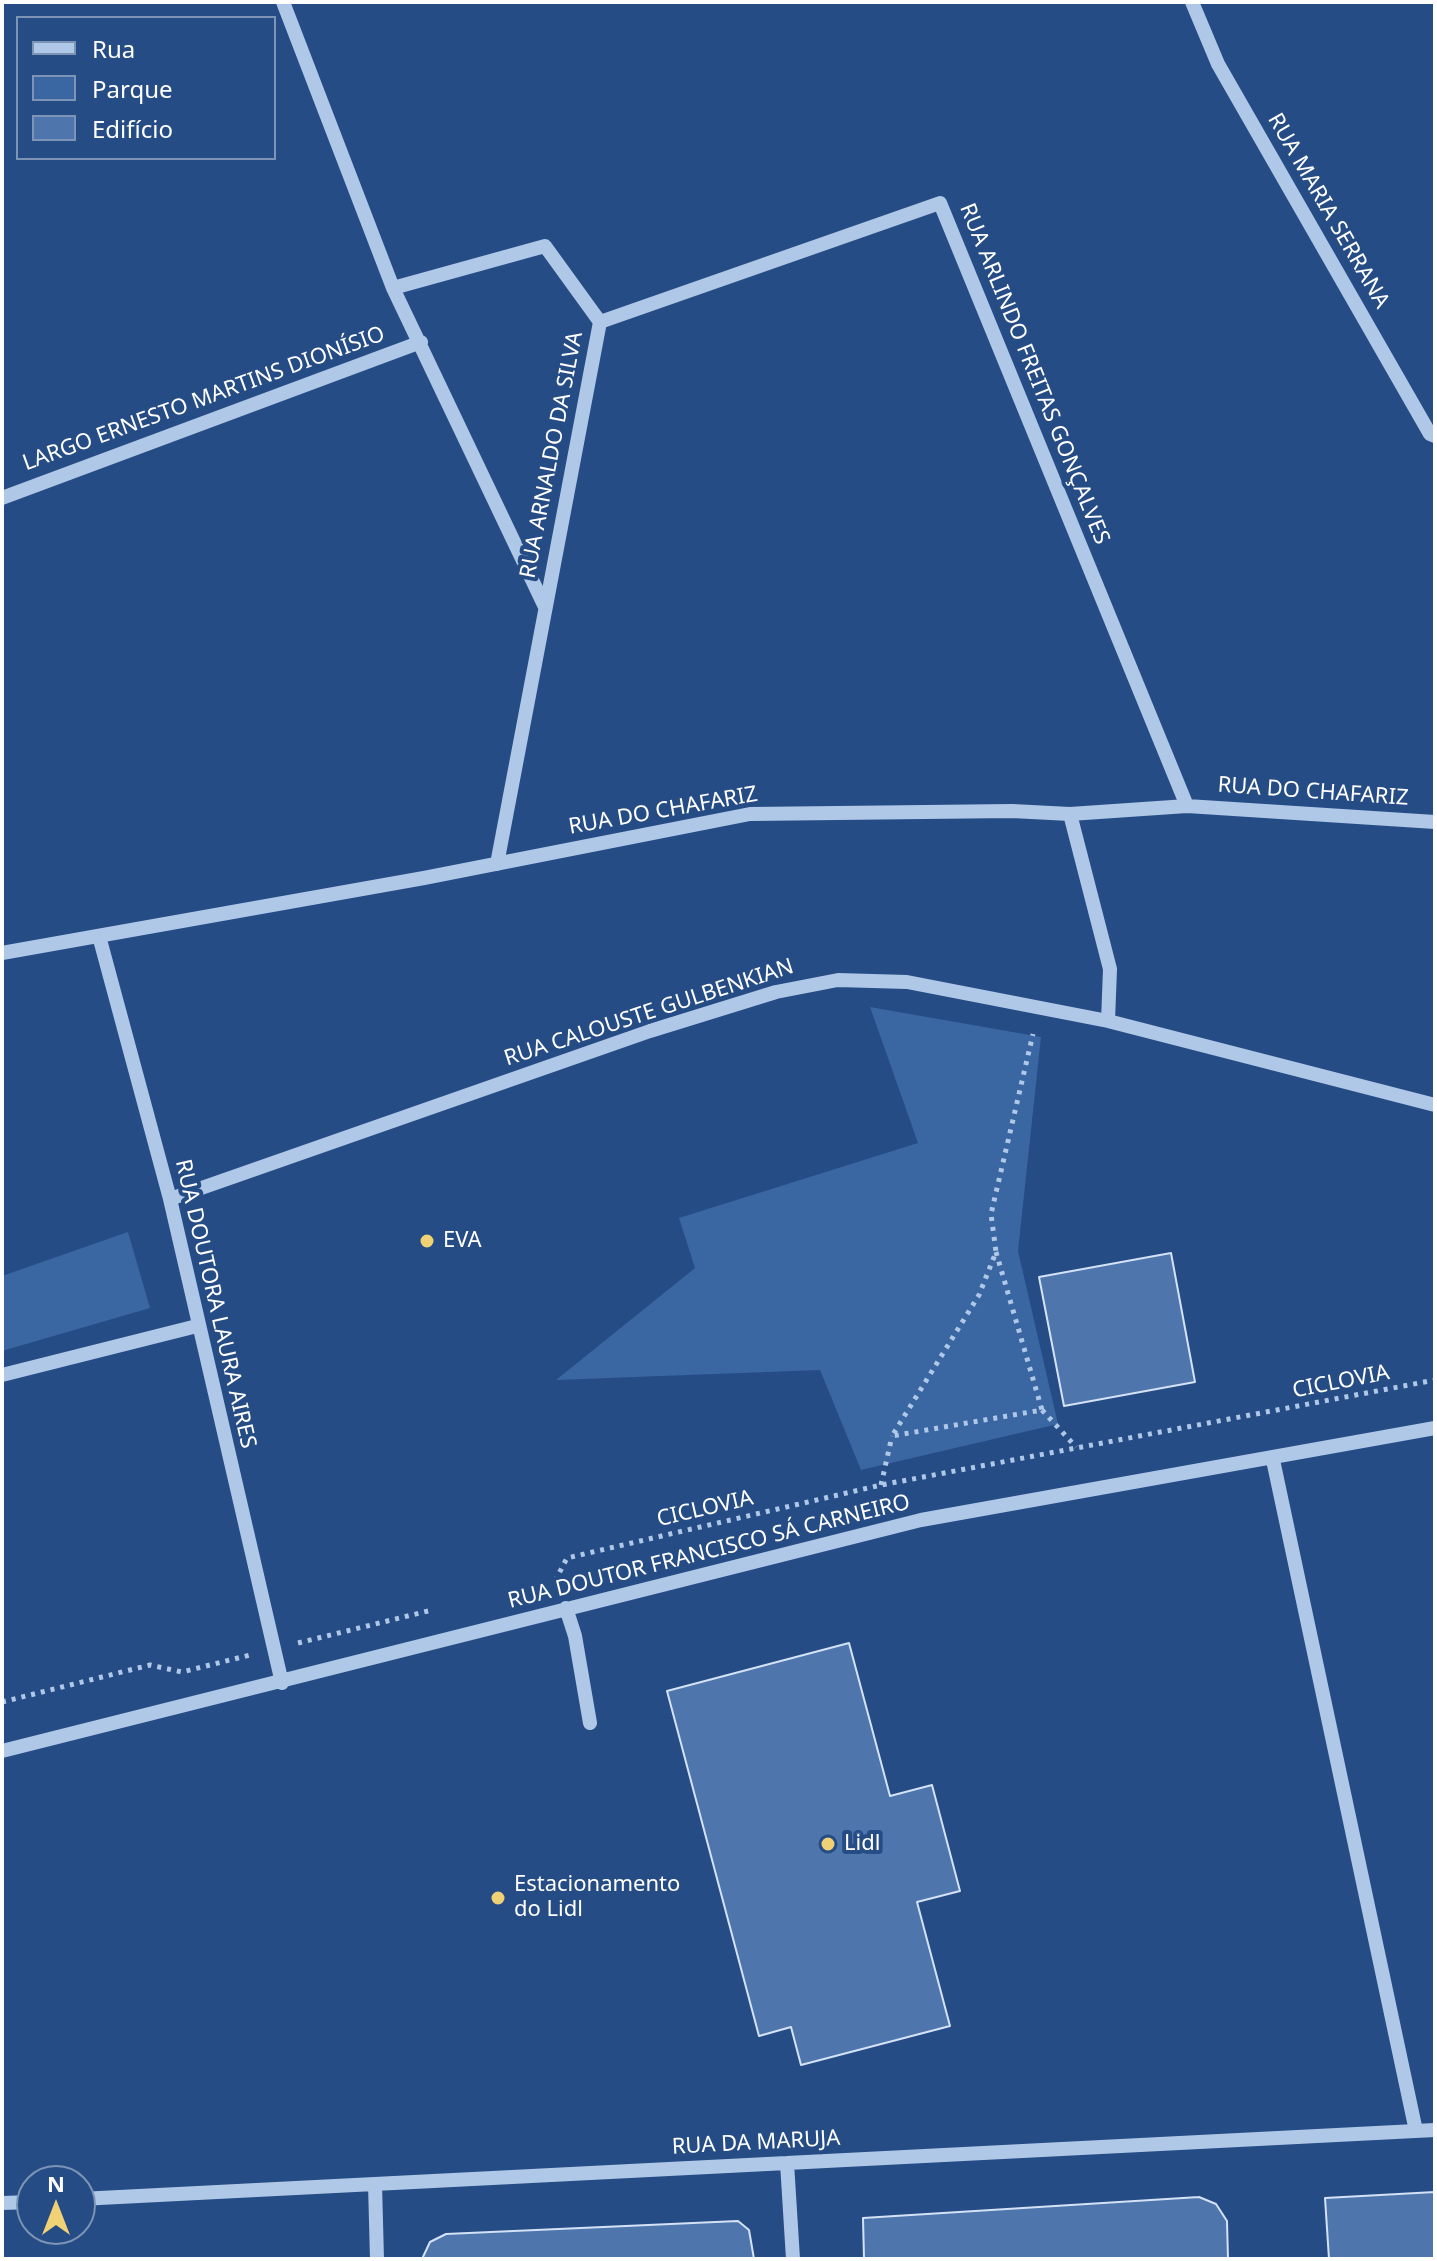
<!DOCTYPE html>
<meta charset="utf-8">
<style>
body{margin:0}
#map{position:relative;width:1437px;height:2261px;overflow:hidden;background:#264c85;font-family:"Noto Sans",sans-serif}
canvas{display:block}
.frame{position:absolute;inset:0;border:4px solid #fff;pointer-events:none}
.legend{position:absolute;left:16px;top:16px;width:260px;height:144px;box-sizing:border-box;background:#264c85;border:2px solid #7d94b6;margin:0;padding:10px 14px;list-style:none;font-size:24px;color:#fff}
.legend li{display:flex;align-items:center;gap:16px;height:40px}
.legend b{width:40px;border:2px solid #7d94b6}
.north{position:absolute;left:16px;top:2165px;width:80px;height:80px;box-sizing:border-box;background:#264c85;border:2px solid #7d94b6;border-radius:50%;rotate:0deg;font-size:22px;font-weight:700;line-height:32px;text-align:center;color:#fff}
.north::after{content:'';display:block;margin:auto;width:28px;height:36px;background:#f1d175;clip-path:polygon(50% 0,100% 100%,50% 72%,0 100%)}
</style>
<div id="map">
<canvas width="1437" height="2261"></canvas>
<div class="frame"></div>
<ul class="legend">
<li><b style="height:10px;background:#b0c8e8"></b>Rua</li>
<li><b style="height:22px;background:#3a66a2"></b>Parque</li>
<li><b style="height:22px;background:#4e76ad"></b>Edifício</li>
</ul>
<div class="north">N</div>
</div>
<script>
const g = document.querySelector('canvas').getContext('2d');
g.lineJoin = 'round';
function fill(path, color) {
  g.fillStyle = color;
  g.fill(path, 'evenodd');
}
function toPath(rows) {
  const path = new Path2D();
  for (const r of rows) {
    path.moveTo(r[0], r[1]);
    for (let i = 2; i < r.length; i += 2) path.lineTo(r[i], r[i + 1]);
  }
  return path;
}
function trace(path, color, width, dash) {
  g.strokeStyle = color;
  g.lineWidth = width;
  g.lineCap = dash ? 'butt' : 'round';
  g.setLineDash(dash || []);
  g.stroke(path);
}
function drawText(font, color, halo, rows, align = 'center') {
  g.font = font + ' "Noto Sans",sans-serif';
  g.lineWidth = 8;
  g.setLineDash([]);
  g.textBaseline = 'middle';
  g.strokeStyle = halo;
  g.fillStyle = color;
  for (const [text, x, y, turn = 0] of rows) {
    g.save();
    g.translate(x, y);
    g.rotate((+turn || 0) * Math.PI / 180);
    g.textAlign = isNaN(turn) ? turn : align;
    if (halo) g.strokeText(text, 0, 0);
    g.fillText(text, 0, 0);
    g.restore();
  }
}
fill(toPath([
 [870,1007,1041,1037,1018,1251,1058,1424,861,1470,820,1370,556,1380,695,1268,679,1218,918,1143],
 [128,1232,150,1308,2,1351,2,1276]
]), '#3a66a2');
const building = toPath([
 [1171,1253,1195,1382,1064,1406,1039,1277,1171,1253],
 [849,1643,890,1796,932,1785,960,1891,917,1902,950,2026,801,2065,791,2027,759,2036,667,1691,849,1643],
 [1435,2192,1435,2259,1329,2259,1325,2198,1435,2192],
 [1199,2197,1216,2204,1227,2221,1228,2259,864,2259,863,2218,1199,2197],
 [738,2221,749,2230,754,2259,422,2259,430,2242,446,2234,738,2221]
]);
fill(building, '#4e76ad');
trace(building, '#d4e2f6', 2);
trace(toPath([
 [996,1252,1042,1410,892,1436,979,1295,996,1252,991,1214,1033,1034],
 [1042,1410,1076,1447],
 [881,1485,892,1436],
 [555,1581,567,1558,881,1485,1435,1380],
 [298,1643,432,1610],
 [2,1702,150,1665,182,1672,250,1655]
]), '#b0c8e8', 5, [4, 6]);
trace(toPath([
 [283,2,393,288,545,607],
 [1192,2,1218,64,1430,434,1435,436],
 [393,288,545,246,600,322,497,864],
 [600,322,940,203,1187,806],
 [2,498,421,342],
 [1070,814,1110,969,1108,1021],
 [99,936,170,1199,282,1683],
 [2,953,424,878,750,814,1012,811,1070,814,1187,806,1435,822],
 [170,1199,650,1031,776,992,838,980,907,982,1108,1021,1435,1105],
 [2,1375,197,1326],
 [1273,1460,1416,2131],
 [566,1608,575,1636,590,1723],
 [2,1751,921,1520,1435,1428],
 [787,2163,793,2259],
 [375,2184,377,2259],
 [80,2199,1435,2130],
 [2,2203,32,2202]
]), '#b0c8e8', 14);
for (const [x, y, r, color] of [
 [427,1241,8,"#f1d175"],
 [828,1844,8,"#f1d175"],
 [498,1898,8,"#f1d175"]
]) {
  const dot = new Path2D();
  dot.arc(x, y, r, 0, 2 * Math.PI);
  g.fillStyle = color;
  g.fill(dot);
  trace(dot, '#264c85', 3);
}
drawText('22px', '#fff', '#264c85', [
 ["RUA MARIA SERRANA",1328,211,60],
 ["RUA ARLINDO FREITAS GONÇALVES",1034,374,68],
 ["LARGO ERNESTO MARTINS DIONÍSIO",204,399,-20],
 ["RUA ARNALDO DA SILVA",552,455,-79],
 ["RUA DO CHAFARIZ",1313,792,4],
 ["RUA DO CHAFARIZ",663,811,-10],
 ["RUA CALOUSTE GULBENKIAN",649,1013,-18],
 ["RUA DOUTORA LAURA AIRES",215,1304,77],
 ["CICLOVIA",1341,1382,-11],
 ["CICLOVIA",705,1509,-13],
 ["RUA DOUTOR FRANCISCO SÁ CARNEIRO",709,1552,-14],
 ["RUA DA MARUJA",756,2143,-3]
]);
drawText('22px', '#fff', '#264c85', [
 ["EVA",443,1241],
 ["Lidl",844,1844],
 ["Estacionamento",514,1885],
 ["do Lidl",514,1910]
], 'left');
</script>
